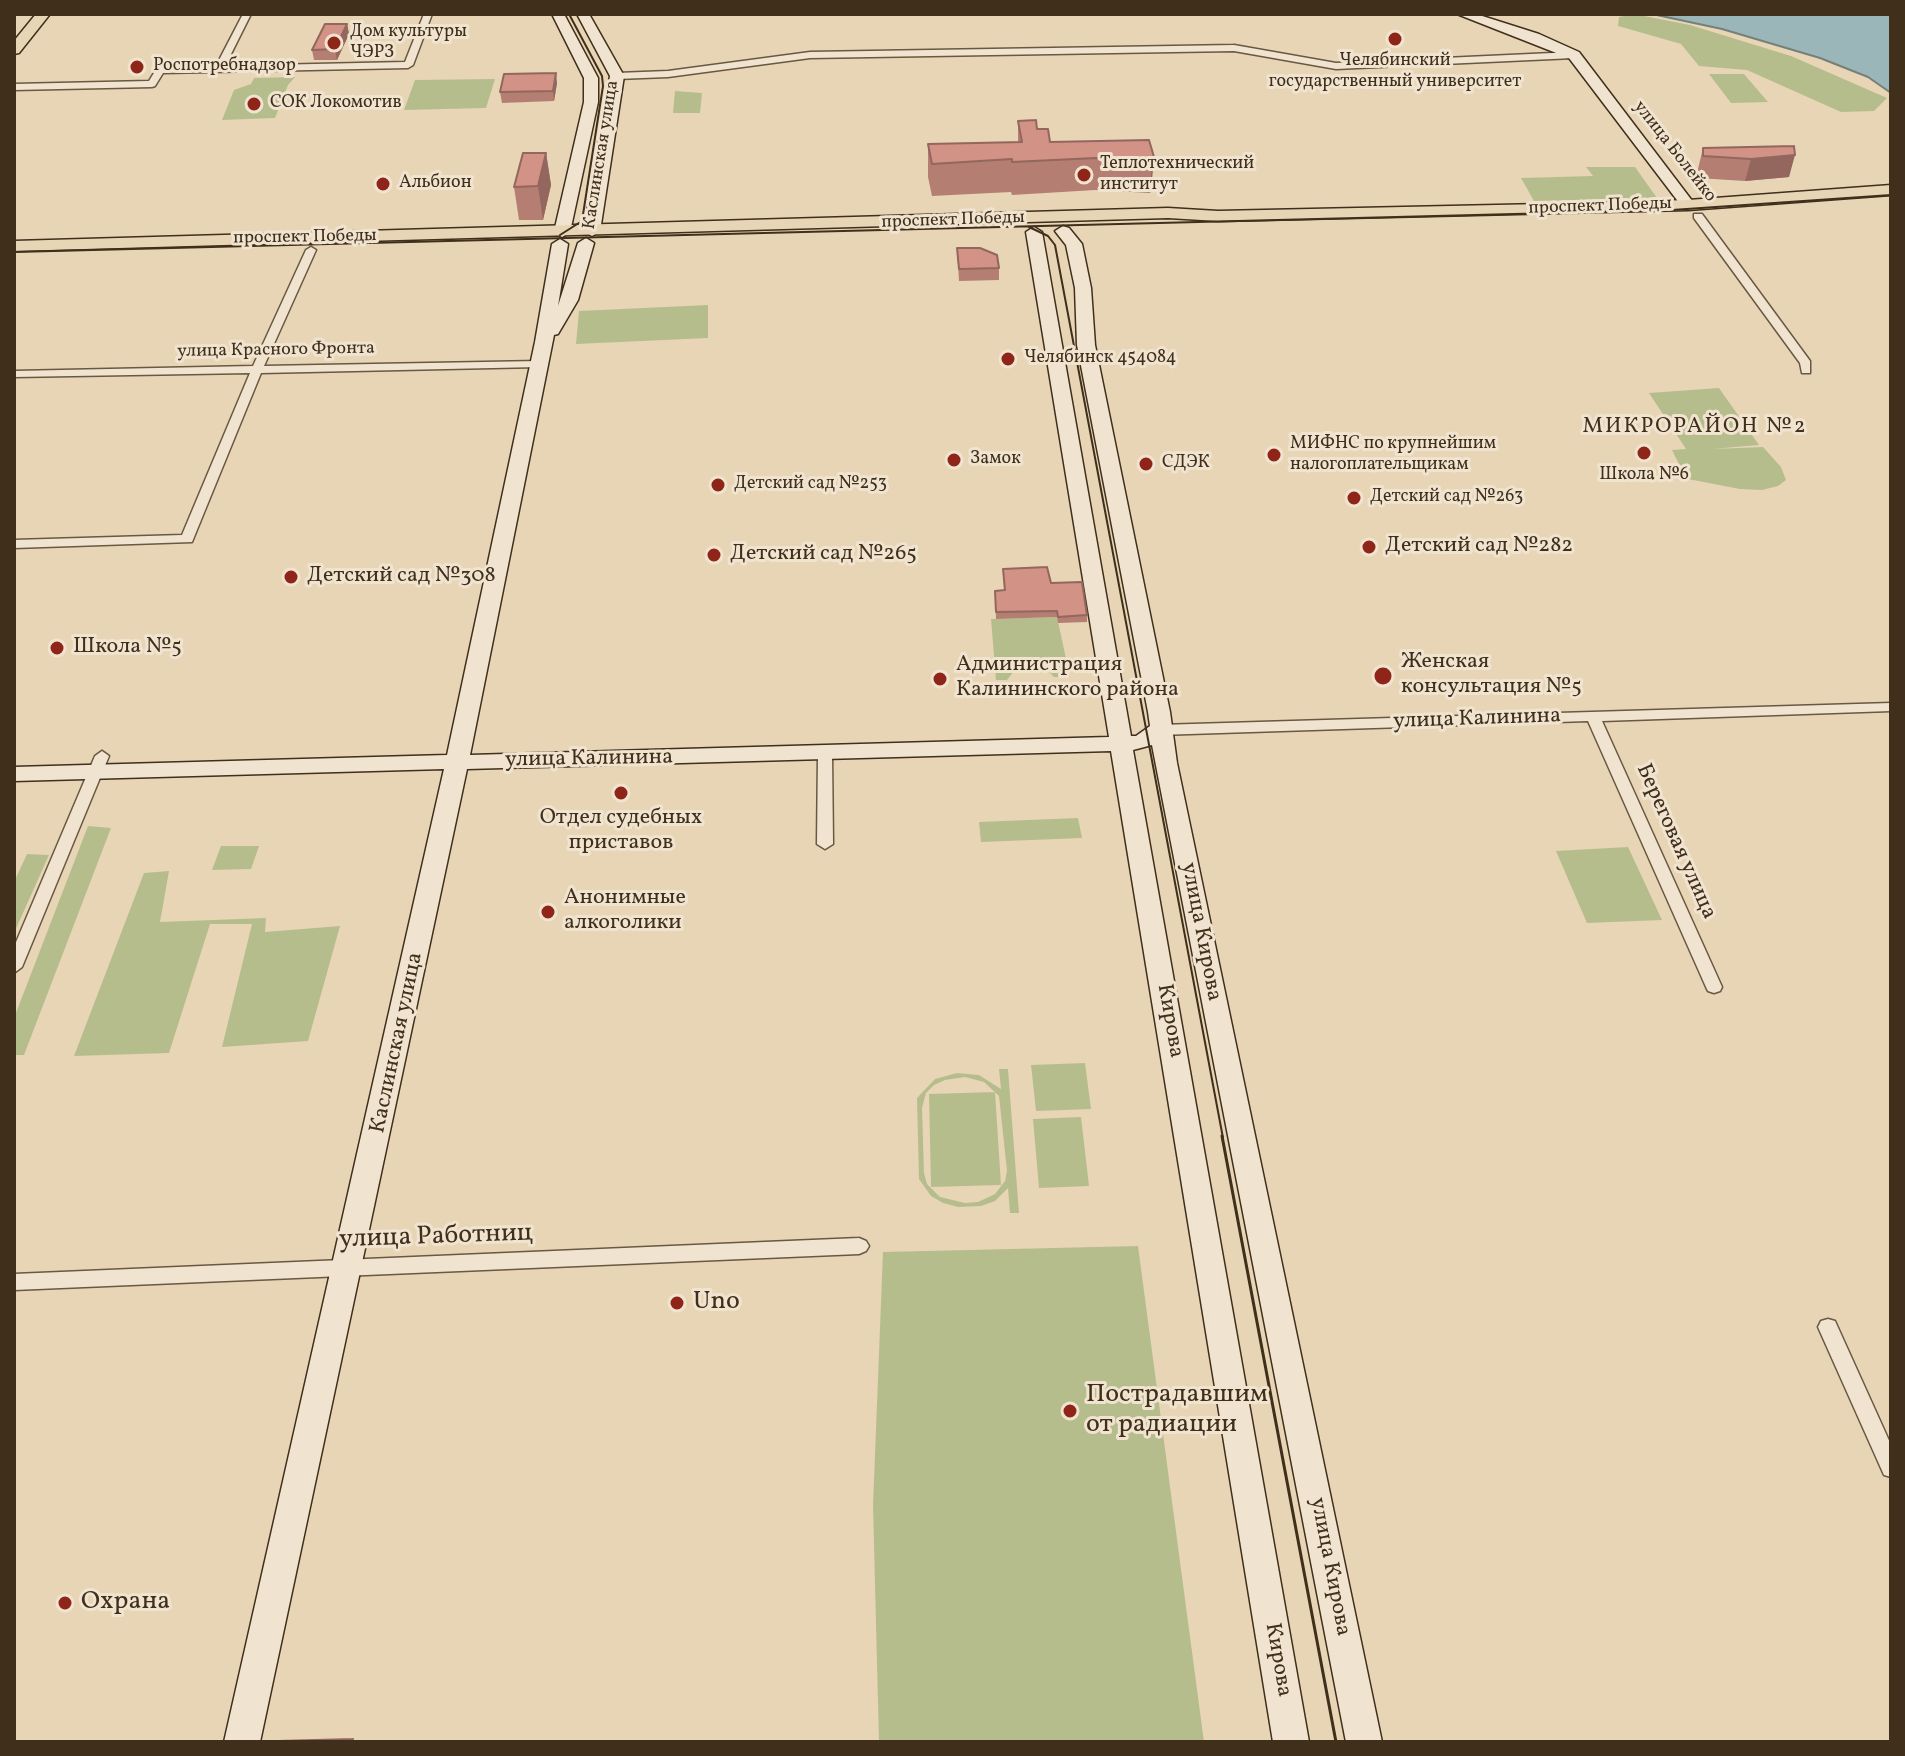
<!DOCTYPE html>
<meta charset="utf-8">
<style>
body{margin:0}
#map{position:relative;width:1905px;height:1756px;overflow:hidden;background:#e8d5b6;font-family:Vollkorn,serif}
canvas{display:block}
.frame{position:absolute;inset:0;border:16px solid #3f2f1b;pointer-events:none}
</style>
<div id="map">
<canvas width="1905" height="1756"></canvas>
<div class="frame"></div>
</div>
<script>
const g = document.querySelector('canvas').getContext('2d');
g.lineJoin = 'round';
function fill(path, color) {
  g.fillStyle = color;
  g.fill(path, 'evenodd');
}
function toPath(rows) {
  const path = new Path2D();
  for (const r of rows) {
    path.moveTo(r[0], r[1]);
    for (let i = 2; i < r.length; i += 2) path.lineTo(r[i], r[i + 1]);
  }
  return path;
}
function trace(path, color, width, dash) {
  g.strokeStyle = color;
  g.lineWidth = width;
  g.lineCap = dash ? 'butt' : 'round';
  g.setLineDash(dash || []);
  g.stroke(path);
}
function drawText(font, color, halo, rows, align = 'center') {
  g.font = font + ' Vollkorn,serif';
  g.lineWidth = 6;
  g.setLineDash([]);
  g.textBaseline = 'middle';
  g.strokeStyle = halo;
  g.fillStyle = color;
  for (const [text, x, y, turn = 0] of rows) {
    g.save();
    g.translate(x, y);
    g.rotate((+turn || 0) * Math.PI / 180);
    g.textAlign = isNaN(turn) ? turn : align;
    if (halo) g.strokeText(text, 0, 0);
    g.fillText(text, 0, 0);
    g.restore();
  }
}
fill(toPath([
 [1634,14,1690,25,1791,56,1887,98,1874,111,1841,112,1747,70,1699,66,1681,44,1618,26,1619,17],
 [1709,74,1744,74,1768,102,1731,103],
 [295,77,288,85,275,118,222,120,234,90,251,84,254,78],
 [495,79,486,108,404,110,415,80],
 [675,91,702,93,700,113,673,113],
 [1586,167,1635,167,1657,198,1534,201,1521,178,1593,176],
 [708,305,708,338,576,344,579,311],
 [1719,388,1759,445,1712,449,1763,447,1781,467,1786,480,1778,486,1762,490,1740,489,1688,479,1678,462,1672,450,1686,449,1649,393],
 [1057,617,1070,677,1054,677,1046,669,1027,665,1015,670,1007,680,996,680,991,619],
 [1078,818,1082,838,981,842,979,822],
 [88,826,111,828,24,1055,14,1055,14,1018],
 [221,846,259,846,251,869,212,870],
 [1628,847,1662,920,1587,923,1556,851],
 [27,854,49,855,14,933,14,882],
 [169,871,160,922,266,918,265,932,340,926,308,1041,222,1047,252,924,210,924,169,1053,74,1056,144,873],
 [1085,1063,1091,1109,1036,1111,1031,1065],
 [999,1069,1008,1069,1019,1213,1010,1213,1008,1188,995,1201,981,1206,958,1207,943,1203,931,1196,919,1179,917,1098,935,1079,957,1073,979,1075,1001,1089],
 [965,1077,984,1082,999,1096,1007,1171,1005,1181,995,1194,978,1202,965,1203,940,1197,927,1184,924,1173,922,1108,926,1093,934,1085,945,1080],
 [995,1092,1001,1185,931,1187,929,1094],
 [1081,1117,1089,1186,1039,1188,1033,1119],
 [1138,1246,1204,1742,879,1742,873,1505,883,1252]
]), '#b6bd8d');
const water = toPath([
 [1652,14,1891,14,1891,93,1868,77,1820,58,1722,29,1652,14]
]);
fill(water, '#9bb6b8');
trace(water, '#768079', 2);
const street = toPath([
 [243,14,251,14,225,66,405,62,424,14,432,14,413,65,408,68,163,73,155,86,152,87,14,90,14,84,149,81,157,68,160,67,216,66,243,14],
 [1234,45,1336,63,1574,52,1578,55,1574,58,1336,69,1234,51,810,58,668,77,617,79,612,76,617,73,668,71,810,52,1234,45],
 [1694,214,1702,214,1810,361,1810,373,1802,373,1800,363,1694,218,1694,214],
 [311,247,316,250,264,366,539,361,545,364,539,367,261,373,192,542,14,548,14,540,182,535,250,373,14,377,14,371,253,366,306,250,311,247],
 [1891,703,1891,711,1602,721,1722,987,1720,991,1714,993,1708,991,1706,987,1588,721,1159,735,1152,730,1159,725,1891,703],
 [825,749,832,754,833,844,825,849,817,844,818,754,825,749],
 [102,751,109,756,22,967,14,973,14,947,95,756,102,751],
 [859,1238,866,1241,869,1246,866,1251,859,1254,14,1290,14,1274,859,1238],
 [1828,1319,1835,1321,1891,1445,1891,1477,1884,1475,1818,1327,1821,1321,1828,1319]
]);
const secondary = toPath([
 [552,14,564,14,598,78,598,102,570,232,562,237,554,232,584,102,584,78,552,14],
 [577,14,589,14,624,76,600,231,592,236,584,231,610,76,577,14],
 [1457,14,1476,14,1539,34,1579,52,1693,202,1693,208,1683,208,1569,58,1457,14],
 [1063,226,1069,228,1082,244,1091,288,1095,345,1170,712,1177,763,1382,1742,1346,1742,1152,745,1133,750,1309,1742,1273,1742,1111,751,467,769,260,1742,224,1742,444,769,14,781,14,767,447,755,535,342,552,244,560,239,568,244,558,306,578,243,586,238,594,243,578,300,558,334,554,335,470,755,1109,737,1026,232,1034,227,1042,232,1131,736,1136,736,1150,726,1148,712,1077,345,1075,288,1066,245,1055,231,1063,226]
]);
const primary = toPath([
 [36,14,50,14,19,53,14,54,14,41,36,14],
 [1891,185,1891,195,1688,210,1218,221,1168,218,14,251,14,241,1168,208,1218,211,1589,203,1688,200,1891,185]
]);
trace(street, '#695842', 3);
trace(secondary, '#3f2f1b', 3);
trace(primary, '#3f2f1b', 3);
fill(street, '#f0e4d0');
fill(secondary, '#f0e4d0');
fill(primary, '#e8d5b6');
trace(toPath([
 [1029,227,1048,236,1055,245,1223,1138],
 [560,235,582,221,603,86,602,76,569,14],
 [14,252,1672,210,1891,195]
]), '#3f2f1b', 2);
trace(toPath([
 [1222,1136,1336,1742]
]), '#3f2f1b', 3);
fill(toPath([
 [347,24,349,34,337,60,314,60,312,50],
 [557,83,554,101,502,103,500,92],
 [1018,121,1037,129,1050,142,1154,157,1151,189,1150,193,1095,190,1012,195,1011,192,932,196,928,177,928,144,1018,142],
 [1794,146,1789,177,1745,181,1697,178,1698,169,1703,148],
 [546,153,551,185,543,220,519,220,514,187],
 [957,248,999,268,999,280,959,281],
 [1003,569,1051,583,1087,615,1087,622,1058,623,1057,617,996,619,995,591,1004,590]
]), '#b57e73');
fill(toPath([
 [347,24,349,34,337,60,335,49],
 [556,73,557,83,554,101,553,91],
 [546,153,551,185,543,220,538,186],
 [1795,155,1789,177,1745,181,1751,159],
 [1154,157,1151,189,1150,193,1152,160]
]), '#93665e');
const building = toPath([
 [325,24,347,24,335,49,312,50,325,24],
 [556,73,553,91,500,92,504,74,556,73],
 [1036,120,1037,129,1048,129,1050,142,1149,140,1154,157,1152,160,1096,158,1012,162,1012,159,932,164,928,144,1022,142,1018,121,1036,120],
 [1794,146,1795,155,1751,159,1703,156,1703,148,1794,146],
 [523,153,546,153,538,186,514,187,523,153],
 [957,248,980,248,997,255,999,268,959,269,957,248],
 [1047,567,1051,583,1082,582,1087,615,1058,617,1057,611,996,612,995,591,1005,590,1003,569,1047,567],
 [353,1739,352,1742,277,1742,278,1741,353,1739]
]);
fill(building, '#d29286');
trace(building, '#93665e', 2);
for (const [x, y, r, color] of [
 [1395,39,8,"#8f2418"],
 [334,43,8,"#8f2418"],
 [137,67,8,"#8f2418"],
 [254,104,8,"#8f2418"],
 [1084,175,8,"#8f2418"],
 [383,184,8,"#8f2418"],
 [1008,359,8,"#8f2418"],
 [1644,453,8,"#8f2418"],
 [1274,455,8,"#8f2418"],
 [954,460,8,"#8f2418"],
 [1146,464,8,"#8f2418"],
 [718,485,8,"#8f2418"],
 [1354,498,8,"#8f2418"],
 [1369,547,8,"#8f2418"],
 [714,555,8,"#8f2418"],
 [291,577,8,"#8f2418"],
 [57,648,8,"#8f2418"],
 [1383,676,10,"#8f2418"],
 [940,679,8,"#8f2418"],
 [621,793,8,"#8f2418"],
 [548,912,8,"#8f2418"],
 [677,1303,8,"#8f2418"],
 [1070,1411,8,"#8f2418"],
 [65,1603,8,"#8f2418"]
]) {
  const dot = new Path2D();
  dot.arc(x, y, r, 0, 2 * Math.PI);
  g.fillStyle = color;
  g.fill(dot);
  trace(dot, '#f0e4d0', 3);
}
drawText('18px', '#3f2f1b', '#f0e4d0', [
 ["Дом культуры",350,33],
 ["ЧЭРЗ",350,54],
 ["Челябинский",1395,62,"center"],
 ["государственный университет",1395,83,"center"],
 ["Роспотребнадзор",153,67],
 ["СОК Локомотив",270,104],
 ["Теплотехнический",1100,165],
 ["институт",1100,186],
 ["Альбион",399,184],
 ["Челябинск 454084",1024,359],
 ["МИФНС по крупнейшим",1290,445],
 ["налогоплательщикам",1290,466],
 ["Замок",970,460],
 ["СДЭК",1162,464],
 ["Школа №6",1644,476,"center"],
 ["Детский сад №253",734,485],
 ["Детский сад №263",1370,498]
], 'left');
drawText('18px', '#3f2f1b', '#f0e4d0', [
 ["улица Болейко",1674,152,52],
 ["Каслинская улица",602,155,-81],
 ["проспект Победы",1600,207,-2],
 ["проспект Победы",953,221,-2],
 ["проспект Победы",305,238,-1],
 ["улица Красного Фронта",276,351,-1]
]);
g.letterSpacing = '2px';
drawText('22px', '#3f2f1b', '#f0e4d0', [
 ["МИКРОРАЙОН №2",1695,428]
]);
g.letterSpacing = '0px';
drawText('22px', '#3f2f1b', '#f0e4d0', [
 ["Детский сад №282",1385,547],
 ["Детский сад №265",730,555],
 ["Детский сад №308",307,577],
 ["Школа №5",73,648],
 ["Женская",1401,663],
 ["консультация №5",1401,688],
 ["Администрация",956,666],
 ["Калининского района",956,691],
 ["Отдел судебных",621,819,"center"],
 ["приставов",621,844,"center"],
 ["Анонимные",564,899],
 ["алкоголики",564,924]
], 'left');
drawText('22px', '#3f2f1b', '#f0e4d0', [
 ["улица Калинина",1477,720,-2],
 ["улица Калинина",589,760,-1],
 ["Береговая улица",1675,842,66],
 ["улица Кирова",1200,932,79],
 ["Кирова",1169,1021,80],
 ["Каслинская улица",398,1043,-78],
 ["улица Кирова",1329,1567,79],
 ["Кирова",1277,1660,80]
]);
drawText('26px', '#3f2f1b', '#f0e4d0', [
 ["улица Работниц",436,1238,-2]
]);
drawText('26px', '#3f2f1b', '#f0e4d0', [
 ["Uno",693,1303],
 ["Пострадавшим",1086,1396],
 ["от радиации",1086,1426],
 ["Охрана",81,1603]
], 'left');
</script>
